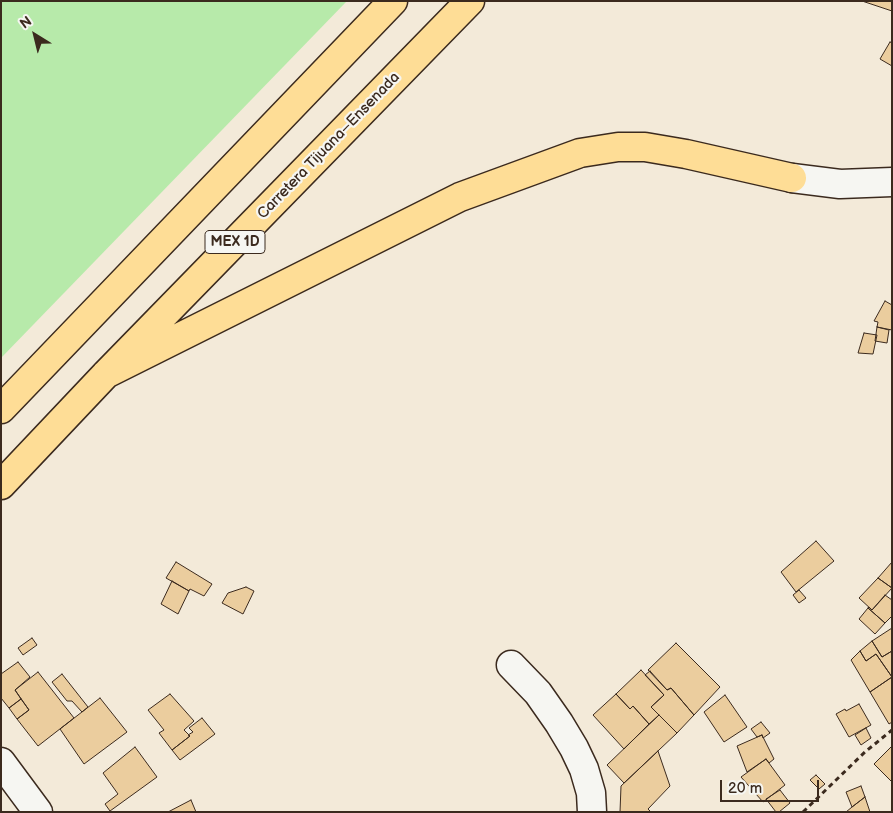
<!DOCTYPE html>
<meta charset="utf-8">
<style>
body{margin:0}
#map{position:relative;width:893px;height:813px;overflow:hidden;background:#f3ead9;font-family:"Balsamiq Sans",sans-serif}
canvas{display:block}
.frame{position:absolute;inset:0;border:2px solid #3b2a1e;pointer-events:none}
.north{position:absolute;left:10px;top:10px;width:50px;height:50px;-webkit-text-stroke:4px #f6f6f2;paint-order:stroke;rotate:324deg;font-size:14px;font-weight:700;line-height:20px;text-align:center;color:#3b2a1e}
.north::after{content:'';display:block;margin:auto;width:18px;height:22px;background:#3b2a1e;clip-path:polygon(50% 0,100% 100%,50% 72%,0 100%)}
.scale{position:absolute;left:720px;top:780px;width:99px;height:22px;box-sizing:border-box;border:2px solid #3b2a1e;border-top:0;padding-left:6px;font-size:15px;line-height:18px;white-space:nowrap;color:#3b2a1e;-webkit-text-stroke:4px #f6f6f2;paint-order:stroke}
</style>
<div id="map">
<canvas width="893" height="813"></canvas>
<div class="frame"></div>
<div class="north">N</div>
<div class="scale">20 m</div>
</div>
<script>
const g = document.querySelector('canvas').getContext('2d');
g.lineJoin = 'round';
function fill(path, color) {
  g.fillStyle = color;
  g.fill(path, 'evenodd');
}
function toPath(rows) {
  const path = new Path2D();
  for (const r of rows) {
    path.moveTo(r[0], r[1]);
    for (let i = 2; i < r.length; i += 2) path.lineTo(r[i], r[i + 1]);
  }
  return path;
}
function trace(path, color, width, dash) {
  g.strokeStyle = color;
  g.lineWidth = width;
  g.lineCap = dash ? 'butt' : 'round';
  g.setLineDash(dash || []);
  g.stroke(path);
}
function drawText(font, color, halo, rows, align = 'center') {
  g.font = font + ' "Balsamiq Sans",sans-serif';
  g.lineWidth = 4.5;
  g.setLineDash([]);
  g.textBaseline = 'middle';
  g.strokeStyle = halo;
  g.fillStyle = color;
  for (const [text, x, y, turn = 0] of rows) {
    g.save();
    g.translate(x, y);
    g.rotate((+turn || 0) * Math.PI / 180);
    g.textAlign = isNaN(turn) ? turn : align;
    if (halo) g.strokeText(text, 0, 0);
    g.fillText(text, 0, 0);
    g.restore();
  }
}
fill(toPath([
 [1,1,347,1,1,358]
]), '#b7eaaa');
const building = toPath([
 [862,1,892,1,892,11,862,1],
 [890,42,892,43,892,66,880,59,890,42],
 [885,301,892,305,892,330,877,327,878,322,874,321,885,301],
 [877,327,889,330,887,343,875,341,877,327],
 [864,333,877,335,873,354,858,353,864,333],
 [816,541,834,561,796,592,781,572,816,541],
 [176,562,212,584,204,596,190,589,189,591,166,578,176,562],
 [892,562,892,588,878,578,892,562],
 [878,578,892,588,872,610,859,598,878,578],
 [172,581,189,591,178,614,161,604,172,581],
 [246,587,254,591,243,614,222,603,228,593,246,587],
 [799,590,806,598,799,603,793,595,799,590],
 [885,595,892,600,892,616,885,623,868,608,869,607,872,610,885,595],
 [868,608,885,623,875,634,859,619,868,608],
 [892,628,892,651,882,657,872,641,892,628],
 [32,638,37,645,23,655,18,648,32,638],
 [872,641,882,657,892,651,892,677,876,654,866,661,860,651,872,641],
 [676,643,720,687,694,715,671,688,667,690,648,670,676,643],
 [860,651,866,661,876,654,892,677,870,692,851,660,860,651],
 [18,662,30,677,15,690,21,699,9,708,1,698,1,674,18,662],
 [641,670,664,695,651,707,659,715,649,724,633,706,630,709,616,694,641,670],
 [650,671,667,690,671,688,694,715,677,733,651,707,664,695,645,675,650,671],
 [38,672,74,718,38,746,17,719,29,710,15,690,38,672],
 [62,674,88,707,82,712,72,701,67,701,52,682,62,674],
 [892,677,892,722,889,724,870,692,892,677],
 [170,694,194,721,184,730,190,736,172,750,159,733,164,730,148,710,170,694],
 [616,694,630,709,633,706,649,724,624,749,593,715,616,694],
 [725,695,747,727,724,742,704,712,725,695],
 [100,698,127,732,84,764,60,729,100,698],
 [21,699,29,710,17,719,9,708,21,699],
 [859,704,871,725,849,737,836,714,845,709,846,711,859,704],
 [659,715,677,733,624,783,607,765,659,715],
 [202,718,215,734,180,760,172,750,190,736,188,735,193,732,189,728,202,718],
 [761,722,770,733,763,738,762,735,757,737,751,729,761,722],
 [866,728,871,738,861,745,855,735,866,728],
 [762,735,774,759,769,763,766,759,747,772,737,746,762,735],
 [892,746,892,782,874,764,892,746],
 [135,747,157,777,110,811,105,804,118,794,103,773,135,747],
 [658,751,670,786,648,809,651,812,620,812,621,786,658,751],
 [766,759,785,785,763,802,741,777,766,759],
 [816,775,825,784,819,789,810,780,816,775],
 [861,786,865,797,852,807,846,792,861,786],
 [780,790,790,803,779,812,776,812,766,799,780,790],
 [865,797,870,812,846,812,852,807,865,797],
 [191,800,196,812,168,812,191,800]
]);
fill(building, '#ebcd9e');
trace(building, '#3b2a1e', 1);
const street = toPath([
 [511,665,538,693,559,723,574,748,584,769,591,793,592,812]
]);
const secondary = toPath([
 [792,178,840,184,892,182],
 [1,762,38,812]
]);
const highway = toPath([
 [106,374,460,197,580,153,618,147,645,147,686,154,792,178],
 [1,409,393,1],
 [1,485,106,374,470,1]
]);
trace(street, '#3b2a1e', 31);
trace(secondary, '#3b2a1e', 31);
trace(highway, '#3b2a1e', 31);
trace(toPath([
 [803,812,865,752,892,730]
]), '#3b2a1e', 3, [5, 4]);
trace(street, '#f6f6f2', 28);
trace(secondary, '#f6f6f2', 28);
trace(highway, '#fedd96', 28);
for (const [x, y, w] of [
 [235,242,60]
]) {
  const box = new Path2D();
  box.roundRect(x - w / 2, y - 11.5, w, 23, 4);
  g.fillStyle = '#f6f6f2';
  g.fill(box);
  trace(box, '#3b2a1e', 1);
}
drawText('bold 14px', '#3b2a1e', null, [
 ["MEX 1D",235,242]
]);
drawText('15px', '#3b2a1e', '#f6f6f2', [
 ["Carretera Tijuana–Ensenada",329,146,-46]
]);
</script>
